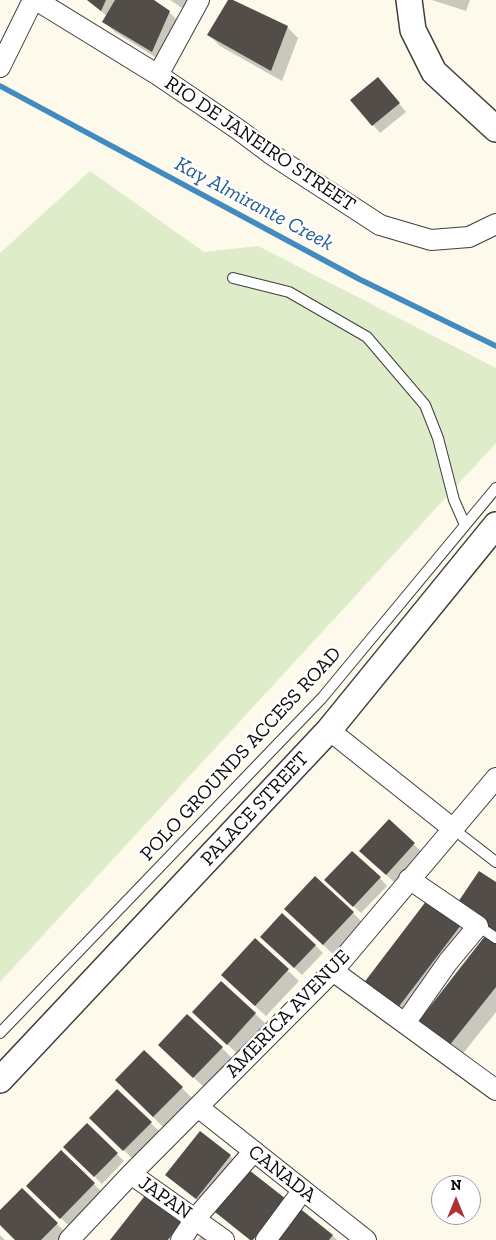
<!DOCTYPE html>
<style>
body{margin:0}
#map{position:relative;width:496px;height:1240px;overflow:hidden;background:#fdfaeb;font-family:"Zilla Slab",serif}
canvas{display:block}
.north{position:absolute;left:431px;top:1175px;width:50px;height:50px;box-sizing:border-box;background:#fff;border:1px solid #9d9d9d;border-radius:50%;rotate:0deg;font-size:14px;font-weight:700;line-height:20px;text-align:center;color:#0b0b0b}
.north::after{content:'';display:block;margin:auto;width:18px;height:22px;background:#ad3234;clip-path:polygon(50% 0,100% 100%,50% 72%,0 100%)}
</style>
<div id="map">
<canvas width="496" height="1240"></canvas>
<div class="north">N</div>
</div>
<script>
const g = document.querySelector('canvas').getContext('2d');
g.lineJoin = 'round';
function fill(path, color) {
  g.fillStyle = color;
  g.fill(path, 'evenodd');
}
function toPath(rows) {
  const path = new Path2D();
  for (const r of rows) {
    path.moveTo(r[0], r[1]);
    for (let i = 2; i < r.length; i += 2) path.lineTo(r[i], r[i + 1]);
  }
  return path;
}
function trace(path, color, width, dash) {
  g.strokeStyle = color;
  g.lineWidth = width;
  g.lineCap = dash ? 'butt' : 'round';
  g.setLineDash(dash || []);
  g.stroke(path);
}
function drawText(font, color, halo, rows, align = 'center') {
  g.font = font + ' "Zilla Slab",serif';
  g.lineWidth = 5;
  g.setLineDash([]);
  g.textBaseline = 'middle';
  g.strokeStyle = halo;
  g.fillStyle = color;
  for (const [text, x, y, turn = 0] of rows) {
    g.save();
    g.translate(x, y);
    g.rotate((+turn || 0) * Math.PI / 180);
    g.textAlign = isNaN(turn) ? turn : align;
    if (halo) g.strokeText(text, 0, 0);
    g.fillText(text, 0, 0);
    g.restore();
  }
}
fill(toPath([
 [90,171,204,252,258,246,496,368,496,443,0,982,0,253]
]), '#dfecca');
fill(toPath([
 [87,0,151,0,169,12,180,23,163,62,115,32,104,21,107,16],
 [170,0,193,0,187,11],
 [230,0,287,27,298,38,282,81,220,46,209,35],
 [432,0,470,0,466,11],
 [385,86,406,112,380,133,352,100],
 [389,821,422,852,394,882,368,858],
 [380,878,387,886,361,913,334,888],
 [427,901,460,926,471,937,408,1019,375,994],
 [353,913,364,924,334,955,296,920],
 [255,940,299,981,266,1016,233,986],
 [270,944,315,945,323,953,302,975],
 [496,946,496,1012,461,1056,430,1030],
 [221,982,267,1025,239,1055,204,1023],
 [222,1048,233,1059,205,1088,170,1056],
 [116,1080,182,1088,193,1099,164,1128],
 [117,1091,162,1134,135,1161,91,1118],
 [87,1125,124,1161,102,1184,65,1147],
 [61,1152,105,1195,72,1229,28,1186],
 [230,1156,238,1163,204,1206,167,1175],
 [22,1190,68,1235,63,1240,16,1240,0,1224,0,1212],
 [299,1209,333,1236,337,1240,274,1240],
 [204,1232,216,1240,198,1240],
 [0,1235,5,1240,0,1240]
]), '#0003');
trace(toPath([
 [0,86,359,279,496,346]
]), '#438abf', 5.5);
fill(toPath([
 [87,0,106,0,101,11],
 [115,0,154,0,170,11,152,52,102,22],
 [228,0,233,0,288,26,271,71,207,35],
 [378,77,400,103,372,126,350,100],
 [389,819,415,843,386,875,359,851],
 [352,851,381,877,353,907,324,880],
 [479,871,496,882,496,932,456,905],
 [315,876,354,912,323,945,284,909],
 [427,900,461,925,397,1009,363,984],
 [282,913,316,945,294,968,260,937],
 [485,936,496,944,496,987,449,1046,418,1022],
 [255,938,289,969,255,1006,221,975],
 [221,981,256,1013,227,1045,192,1012],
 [187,1014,223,1047,193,1078,158,1045],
 [144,1050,183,1087,153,1117,115,1080],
 [117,1089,152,1122,123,1151,89,1118],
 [87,1123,118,1153,94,1177,63,1147],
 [200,1131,231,1155,196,1199,165,1175],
 [61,1150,95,1183,60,1219,26,1186],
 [249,1170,286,1199,253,1240,250,1240,215,1212],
 [22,1188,58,1223,41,1240,15,1240,0,1225,0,1210],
 [147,1193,183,1221,168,1240,110,1240],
 [298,1207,333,1235,329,1240,273,1240]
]), '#534d49');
const service = toPath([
 [233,278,289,292,367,337,425,405,438,438,454,500,465,525],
 [452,828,496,862],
 [478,926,496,938],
 [0,1033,322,698,496,488]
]);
const minor = toPath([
 [36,0,158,75,239,130,271,154,380,225,431,240,469,237,496,224],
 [0,67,33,0],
 [158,75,199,0],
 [329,730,452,828],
 [333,971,496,1090],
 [405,1023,448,962,478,926,409,879],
 [198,1107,366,1240],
 [131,1174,224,1240],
 [69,1240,131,1174,333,971,496,778],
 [181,1240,195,1219,254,1151],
 [266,1240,303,1190]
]);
const tertiary = toPath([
 [409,0,413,30,434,72,496,129],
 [0,1080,329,730,496,525]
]);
trace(service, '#3e3e3e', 12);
trace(minor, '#3e3e3e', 22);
trace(tertiary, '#3e3e3e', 28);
trace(service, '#fff', 10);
trace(minor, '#fff', 20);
trace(tertiary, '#fff', 25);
drawText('20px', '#0b0b0b', '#fff', [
 ["RIO DE JANEIRO STREET",260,144,34],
 ["POLO GROUNDS ACCESS ROAD",241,754,-47],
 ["PALACE STREET",255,809,-47],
 ["AMERICA AVENUE",288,1014,-46],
 ["CANADA",282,1174,38],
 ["JAPAN",165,1198,35]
]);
drawText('italic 21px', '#225d90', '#fff', [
 ["Kay Almirante Creek",254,204,28]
]);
</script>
